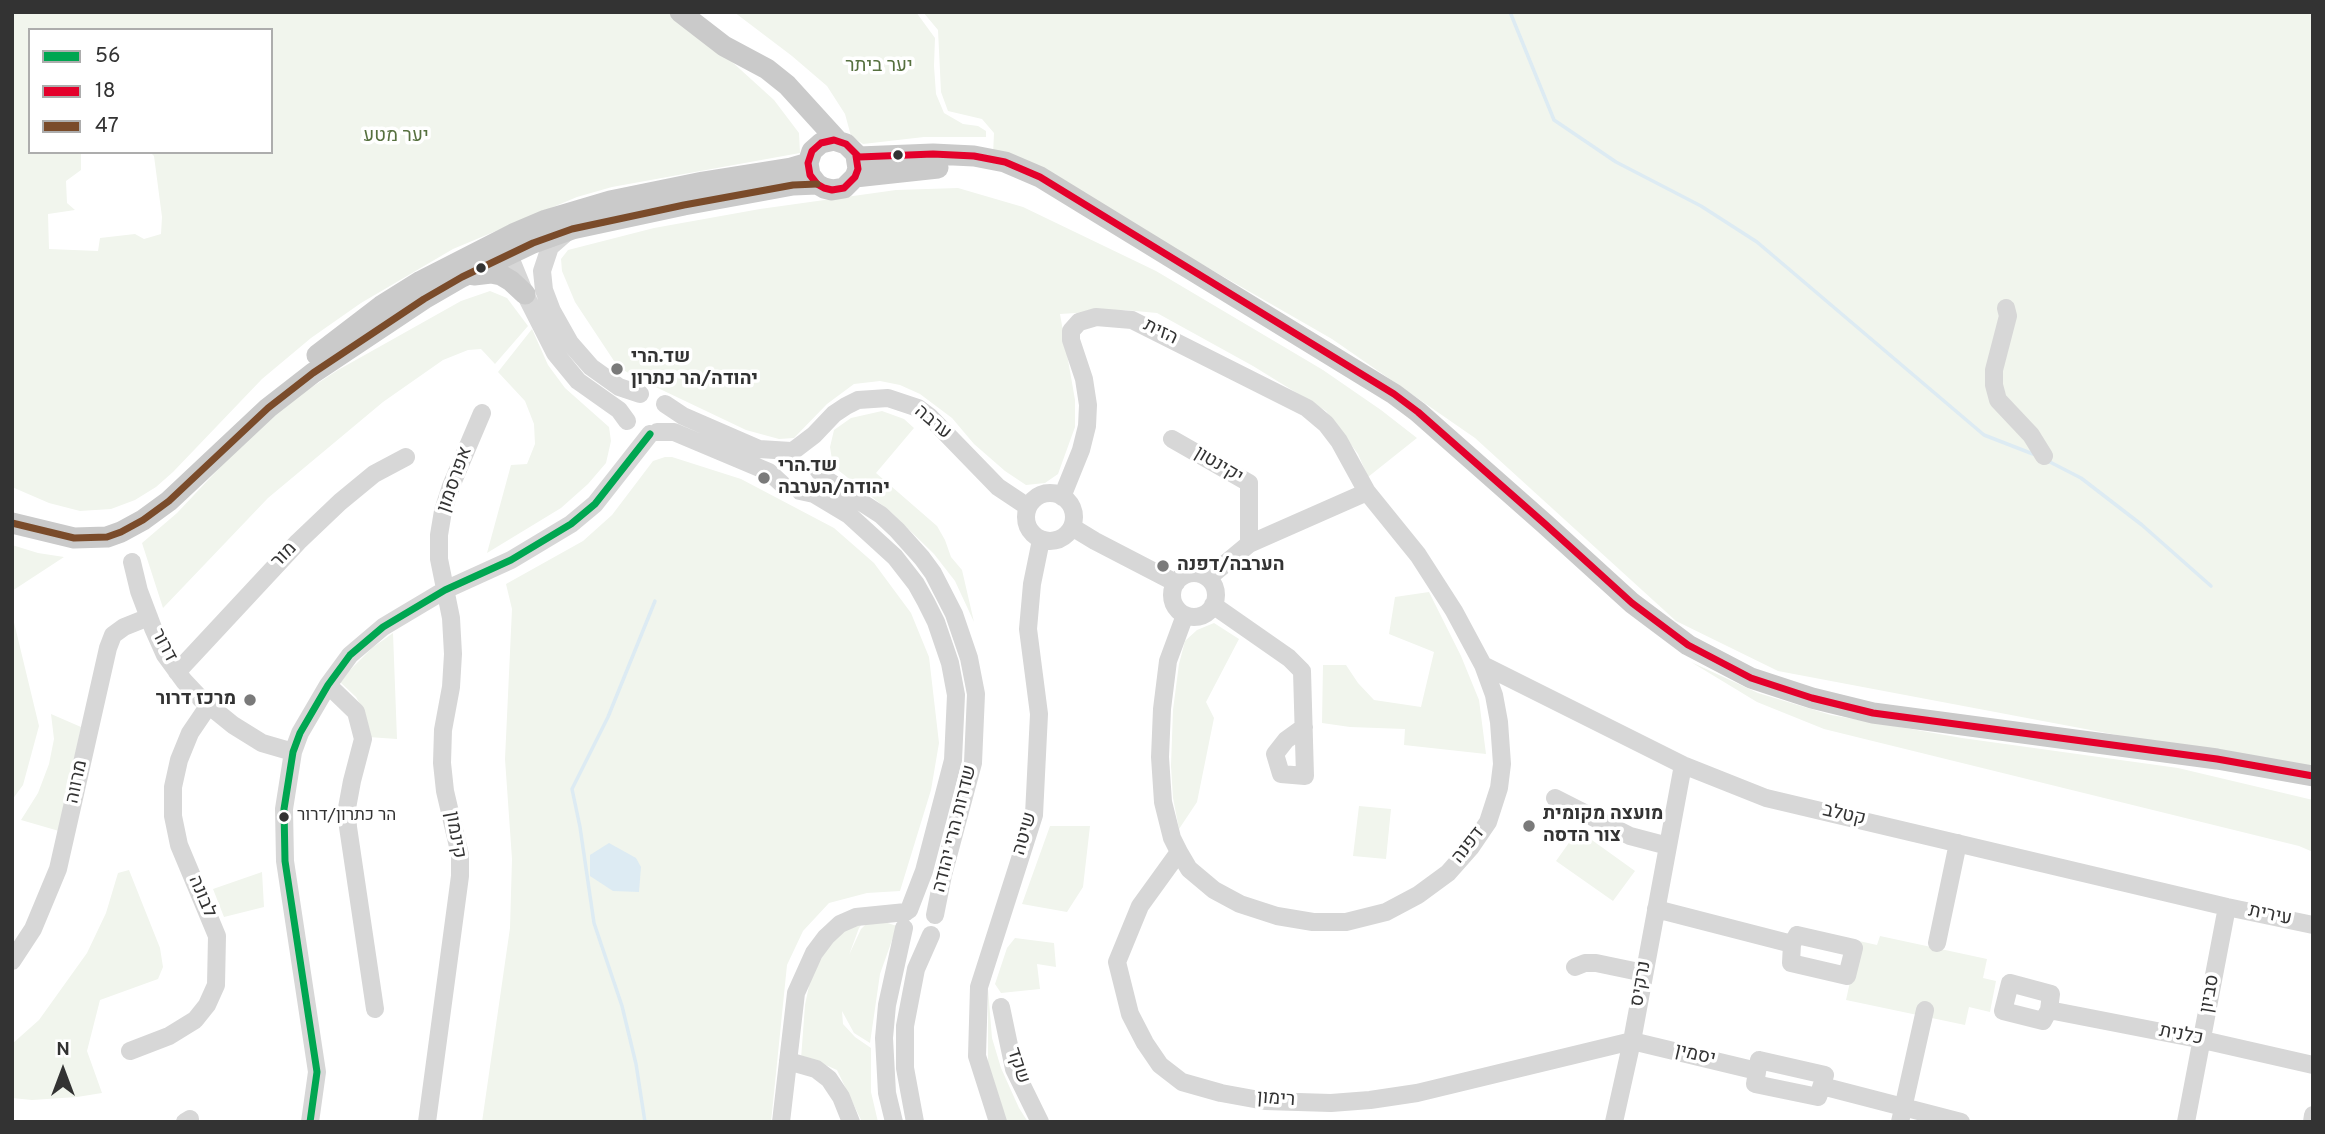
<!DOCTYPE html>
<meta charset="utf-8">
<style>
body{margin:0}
#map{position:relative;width:2325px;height:1134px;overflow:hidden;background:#fff;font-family:Overpass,sans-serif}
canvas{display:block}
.frame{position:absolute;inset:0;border:14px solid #333;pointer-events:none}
.legend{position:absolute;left:28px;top:28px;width:245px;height:126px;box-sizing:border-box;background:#fff;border:2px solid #adadad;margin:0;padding:9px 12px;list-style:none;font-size:21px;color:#333}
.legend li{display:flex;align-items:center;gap:14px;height:35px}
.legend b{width:35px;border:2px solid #adadad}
.north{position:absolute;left:28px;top:1036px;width:70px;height:70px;-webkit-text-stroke:5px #fff;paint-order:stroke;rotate:0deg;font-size:19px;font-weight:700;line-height:28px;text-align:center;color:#333}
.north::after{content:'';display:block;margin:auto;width:24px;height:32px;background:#333;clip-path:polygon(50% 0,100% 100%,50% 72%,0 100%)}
</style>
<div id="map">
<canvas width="2325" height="1134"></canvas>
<div class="frame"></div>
<ul class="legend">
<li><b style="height:9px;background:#00a651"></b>56</li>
<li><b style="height:9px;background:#e4002b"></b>18</li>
<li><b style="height:9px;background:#7a4b2a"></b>47</li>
</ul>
<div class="north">N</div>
</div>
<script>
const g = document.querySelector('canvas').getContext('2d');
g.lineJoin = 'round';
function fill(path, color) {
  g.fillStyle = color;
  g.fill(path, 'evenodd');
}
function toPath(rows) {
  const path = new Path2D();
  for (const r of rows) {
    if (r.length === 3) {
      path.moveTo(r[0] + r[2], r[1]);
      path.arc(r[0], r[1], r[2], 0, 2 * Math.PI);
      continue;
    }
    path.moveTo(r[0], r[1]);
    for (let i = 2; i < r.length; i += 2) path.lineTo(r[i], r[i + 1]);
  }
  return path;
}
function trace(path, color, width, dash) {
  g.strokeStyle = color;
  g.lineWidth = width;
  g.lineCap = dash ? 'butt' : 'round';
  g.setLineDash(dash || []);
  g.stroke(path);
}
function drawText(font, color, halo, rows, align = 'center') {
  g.font = font + ' Overpass,Heebo,sans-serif';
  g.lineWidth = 7;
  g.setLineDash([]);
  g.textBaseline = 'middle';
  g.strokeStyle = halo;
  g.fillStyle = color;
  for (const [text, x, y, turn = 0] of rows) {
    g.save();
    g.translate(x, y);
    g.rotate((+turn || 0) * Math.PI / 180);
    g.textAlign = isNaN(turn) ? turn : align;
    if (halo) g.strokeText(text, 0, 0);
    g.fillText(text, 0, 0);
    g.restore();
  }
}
fill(toPath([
 [12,12,668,12,719,50,774,100,799,133,800,153,612,187,577,197,453,249,361,303,311,338,262,379,173,472,156,487,135,500,111,509,80,511,49,503,12,487],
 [30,30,271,30,271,152,150,152,154,156,162,217,161,234,144,239,135,234,100,238,98,251,49,249,48,214,75,210,67,203,66,181,81,170,81,152,30,152],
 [734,12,916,12,935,38,934,66,936,94,944,113,963,124,978,126,986,131,986,137,924,137,863,144,851,136,845,114,827,86,792,56],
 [923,12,2313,12,2313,772,1778,671,1676,621,1475,438,1332,339,1083,196,993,155,994,133,982,119,948,111,941,92,938,30],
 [958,188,1023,207,1156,271,1323,370,1381,410,1417,438,1368,477,1358,454,1326,411,1253,366,1157,313,1125,310,1060,314,1075,400,1075,427,1058,474,1045,483,1026,485,1005,471,974,444,952,418,920,394,900,385,880,381,854,384,827,404,794,438,779,439,746,430,641,380,618,367,575,302,562,271,561,259,568,250,654,228,760,209,896,190],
 [490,291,507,298,528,326,495,364,481,349,468,350,443,360,383,402,268,498,163,608,142,543,177,513,243,443,286,404,338,370,461,301],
 [532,329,548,365,565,388,609,427,611,441,606,463,588,484,561,508,487,553,511,465,527,464,535,444,534,424,525,401,498,372],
 [882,411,904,419,914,428,876,473,937,526,945,540,951,557,962,570,974,622,955,581,934,554,892,513,833,466,830,447,834,430,851,418],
 [665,457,672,457,741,479,834,528,874,563,911,613,929,657,939,743,931,790,900,891,867,893,829,903,803,931,787,965,771,1122,482,1122,510,928,512,859,505,759,512,609,506,584,583,541,612,515,653,461],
 [12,545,38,553,64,557,12,591],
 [1429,592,1461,656,1479,700,1486,754,1404,745,1405,729,1350,727,1322,723,1323,665,1346,665,1358,683,1374,700,1421,707,1434,652,1389,634,1395,597],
 [12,614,39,726,23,785,12,800],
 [1214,623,1239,639,1206,702,1214,718,1197,802,1179,829,1173,798,1171,766,1173,710,1179,664,1185,641,1197,630],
 [393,633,397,739,368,737,364,711,356,697,339,681,372,648],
 [1691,662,1758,693,1831,715,1962,738,2178,768,2313,800,2313,852,2299,846,1824,729,1757,702],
 [51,714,81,727,59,831,21,820,38,793,49,764,54,739],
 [1359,806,1391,809,1386,859,1353,856],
 [1050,826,1090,826,1083,887,1067,912,1022,904],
 [1578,830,1635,871,1613,901,1556,861],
 [129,870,160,948,163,967,158,979,100,1000,87,1051,102,1093,77,1097,32,1100,12,1098,12,1044,39,1020,87,953,106,913,118,873],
 [262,872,264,907,224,917,213,889],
 [866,919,859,928,849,955,861,929,868,922,878,920,897,926,880,974,870,1043,854,1033,842,1011,843,1024,855,1037,871,1048,871,1092,878,1122,862,1122,837,1070,812,1059,801,1059,805,1005,810,981,824,953,839,934],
 [1880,936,1987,959,1983,978,1996,981,1990,1012,1969,1007,1965,1025,1846,1000,1859,941,1877,945],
 [1015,938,1054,943,1056,967,1037,964,1040,989,1001,993,995,984,1007,948],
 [988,989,992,1038,1001,1068,1019,1108,1028,1122,1005,1122,988,1072]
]), '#f1f5ed');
fill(toPath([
 [609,843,636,858,641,867,639,892,613,891,590,876,590,855]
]), '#ddebf3');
trace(toPath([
 [1510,12,1554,120,1616,162,1701,206,1757,242,1984,435,2033,454],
 [2046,460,2081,478,2142,525,2211,586],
 [645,1122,636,1064,622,1006,594,923,580,827,572,789,608,717,655,601]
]), '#ddebf3', 3.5);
trace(toPath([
 [566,233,550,247,542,271,544,290,552,311,570,343,591,367,619,387,640,394],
 [508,243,509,255,525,294,555,353,578,381,619,410,627,421],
 [2006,308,2008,316,1994,370,1994,385,1998,400,2031,435,2044,456],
 [665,404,683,416,759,449,791,451],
 [657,432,674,432,769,472,782,484],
 [1172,439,1249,483,1249,544],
 [793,451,814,435,834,414,846,406,858,400,888,398,918,408,930,417,998,487,1028,507],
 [817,468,824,478,881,515,897,530,922,558,933,573,954,614,969,658,976,694,973,763,943,875,935,915],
 [800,491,814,494,849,515,895,557,916,584,926,602,936,622,950,663,956,695,953,760,924,871,909,910],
 [1050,517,24],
 [1062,497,1081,450,1087,426,1088,405,1084,379,1071,340,1071,331,1079,322,1096,317,1132,320,1307,408,1326,424,1339,441,1367,492],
 [1072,527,1095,541,1176,583],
 [132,562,139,591,153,628,165,655,184,681,201,699,233,725,262,743,293,752],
 [1194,595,22],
 [1213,605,1289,658,1302,671,1305,776,1281,774,1275,754,1286,740,1304,727],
 [1185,615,1168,661,1162,709,1160,757,1163,802,1172,838,1179,852,1189,869,1214,890,1240,904,1277,916,1313,922,1346,922,1386,912,1418,895,1448,873,1471,847,1488,822,1499,788,1502,764,1499,722,1494,695,1483,665,1454,611,1418,555,1367,492,1249,544,1208,578],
 [1483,665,1683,765,1766,798,2227,907,2313,925],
 [177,672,298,542,340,502,374,474,406,457],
 [328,685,356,712,363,739,352,781,347,808,348,827,375,1009],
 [1555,798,1630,836,1668,846],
 [1179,852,1140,906,1117,962,1130,1014,1145,1043,1160,1065,1182,1082,1221,1093,1265,1101,1331,1103,1370,1100,1417,1093,1632,1041,1757,1071],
 [1656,909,1792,944],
 [1797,935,1854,948,1847,976,1791,963,1792,944,1797,935],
 [1937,943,1958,843],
 [12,961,33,929,58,869,108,648,113,635,124,627,149,617],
 [1575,967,1585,963,1596,963,1644,973],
 [2010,983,2051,994,2049,1010,2043,1021,2003,1011,2010,983],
 [1001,1007,1014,1069,1040,1122],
 [2049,1010,2203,1040,2313,1065],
 [130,1051,169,1036,195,1020,207,1005,216,985,217,936,179,845,173,816,173,787,179,760,190,733,209,705],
 [1759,1060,1825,1075,1818,1097,1755,1084,1759,1060],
 [788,1061,816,1069,829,1079,841,1097,851,1122],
 [1822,1086,1961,1122],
 [185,1122,190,1119],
 [310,1122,317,1072,285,861,284,809,293,752,300,733,328,685,350,655,383,627,445,590,511,560,571,524,595,504,650,434],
 [427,1122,460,876,460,855,445,791,442,763,443,730,451,687,453,654,451,618,439,559,439,535,443,511,451,486,482,413],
 [781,1122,796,993,814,953,826,937,840,924,856,917,906,912],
 [894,1122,887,1093,884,1038,887,1005,904,928],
 [915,1122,905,1068,905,1026,916,969,931,935],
 [998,1122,977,1056,979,987,1034,815,1039,714,1028,629,1032,584,1041,540],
 [1614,1122,1632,1041,1683,765],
 [1900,1122,1925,1010],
 [2186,1122,2227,907],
 [2312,1122,2313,1115]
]), '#d7d7d7', 18);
trace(toPath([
 [680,12,724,46,767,69,787,85,838,141],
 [856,156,858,169,855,177,844,188,832,190,824,188,817,184,810,175,808,163,812,151,821,143,834,140,846,144,859,157,933,154,974,156,1005,162,1040,177,1394,394,1418,412,1545,524,1632,603,1688,645,1751,678,1812,698,1873,713,2217,759,2313,776],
 [855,177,938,168],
 [474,275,491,273,501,275,511,281,525,294],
 [317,355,381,306,421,281,513,234,546,220,610,201,703,182,791,168,808,163],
 [12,523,74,538,107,537,121,532,143,520,169,501,268,408,313,373,424,299,462,277,533,243,572,229,684,205,793,185,817,184]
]), '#cacaca', 21);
trace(toPath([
 [310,1122,317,1072,285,861,284,809,293,752,300,733,328,685,350,655,383,627,445,590,511,560,571,524,595,504,650,434]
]), '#00a651', 7);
trace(toPath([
 [856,156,858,169,855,177,844,188,832,190,824,188,817,184,810,175,808,163,812,151,821,143,834,140,846,144,859,157,933,154,974,156,1005,162,1040,177,1394,394,1418,412,1545,524,1632,603,1688,645,1751,678,1812,698,1873,713,2217,759,2313,776]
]), '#e4002b', 7);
trace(toPath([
 [12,523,74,538,107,537,121,532,143,520,169,501,268,408,313,373,424,299,462,277,533,243,572,229,684,205,793,185,817,184]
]), '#7a4b2a', 7);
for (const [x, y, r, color] of [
 [898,155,6,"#333"],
 [481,268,6,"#333"],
 [617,369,7,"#7a7a7a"],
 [764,478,7,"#7a7a7a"],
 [1163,566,7,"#7a7a7a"],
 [250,700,7,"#7a7a7a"],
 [284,817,6,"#333"],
 [1529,826,7,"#7a7a7a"]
]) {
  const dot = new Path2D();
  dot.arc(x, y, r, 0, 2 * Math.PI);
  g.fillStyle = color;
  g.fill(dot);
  trace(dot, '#fff', 2.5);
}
drawText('17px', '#333', '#fff', [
 ["הר כתרון/דרור",297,817]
], 'left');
drawText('19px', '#56703f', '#fff', [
 ["יער ביתר",879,67],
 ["יער מטע",396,137]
]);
drawText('19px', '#333', '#fff', [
 ["הזית",1160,333,26],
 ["ערבה",932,423,40],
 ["יקינטון",1218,466,31],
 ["אפרסמון",456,480,-70],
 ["מור",285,556,-46],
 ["דרור",163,646,62],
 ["מרווה",78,782,-78],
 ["קטלב",1844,816,13],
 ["שדרות הרי יהודה",956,829,-76],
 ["שיטה",1026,834,-74],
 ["קינמון",454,835,80],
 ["דפנה",1469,846,-52],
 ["לבונה",201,897,67],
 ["עירית",2270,916,12],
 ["נרקיס",1642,984,-80],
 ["סביון",2211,994,-80],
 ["כלנית",2181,1036,11],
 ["יסמין",1695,1056,13],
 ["שקד",1017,1066,72],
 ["רימון",1276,1100,4]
]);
drawText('bold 19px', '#333', '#fff', [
 ["שד.הרי",631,358],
 ["יהודה/הר כתרון",631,380],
 ["שד.הרי",778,467],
 ["יהודה/הערבה",778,489],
 ["הערבה/דפנה",1177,566],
 ["מרכז דרור",236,700,"right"],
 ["מועצה מקומית",1543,815],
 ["צור הדסה",1543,837]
], 'left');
</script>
